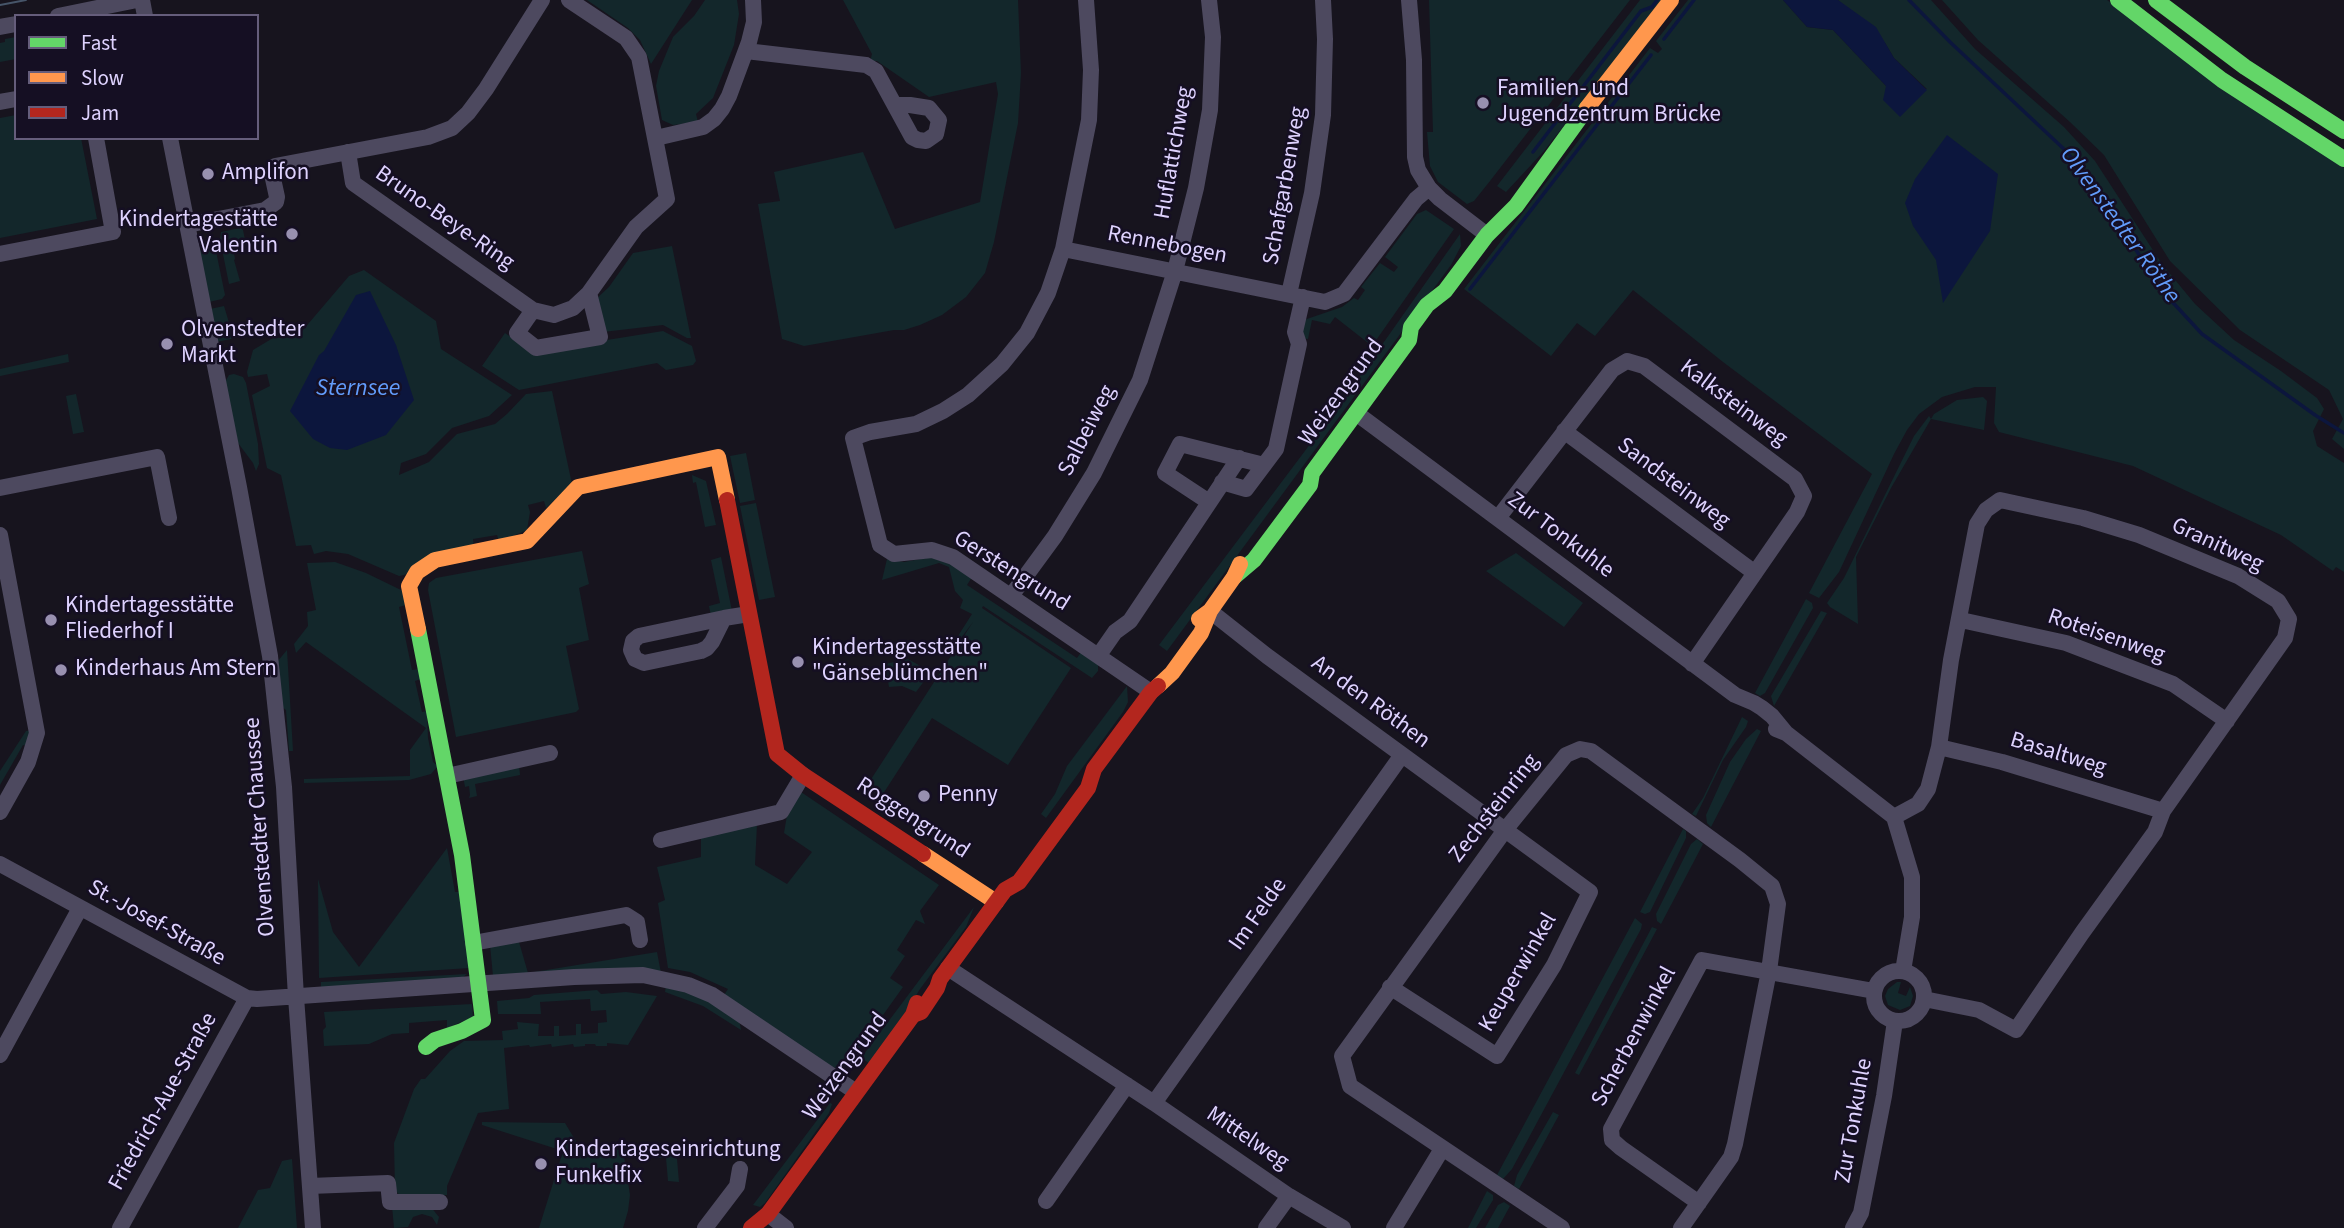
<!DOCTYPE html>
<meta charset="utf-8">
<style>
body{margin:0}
#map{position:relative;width:2344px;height:1228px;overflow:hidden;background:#17141e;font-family:"Source Sans 3",sans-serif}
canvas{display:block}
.legend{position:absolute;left:14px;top:14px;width:245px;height:126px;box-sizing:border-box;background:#150f23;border:2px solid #655d7b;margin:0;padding:9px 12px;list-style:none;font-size:21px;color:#ded2fe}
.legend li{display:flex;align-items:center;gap:14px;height:35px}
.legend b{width:35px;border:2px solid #655d7b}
</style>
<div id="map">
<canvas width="2344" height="1228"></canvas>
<ul class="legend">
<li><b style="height:9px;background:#63d668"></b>Fast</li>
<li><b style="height:9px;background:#ff974d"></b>Slow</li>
<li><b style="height:9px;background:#b3261e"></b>Jam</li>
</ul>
</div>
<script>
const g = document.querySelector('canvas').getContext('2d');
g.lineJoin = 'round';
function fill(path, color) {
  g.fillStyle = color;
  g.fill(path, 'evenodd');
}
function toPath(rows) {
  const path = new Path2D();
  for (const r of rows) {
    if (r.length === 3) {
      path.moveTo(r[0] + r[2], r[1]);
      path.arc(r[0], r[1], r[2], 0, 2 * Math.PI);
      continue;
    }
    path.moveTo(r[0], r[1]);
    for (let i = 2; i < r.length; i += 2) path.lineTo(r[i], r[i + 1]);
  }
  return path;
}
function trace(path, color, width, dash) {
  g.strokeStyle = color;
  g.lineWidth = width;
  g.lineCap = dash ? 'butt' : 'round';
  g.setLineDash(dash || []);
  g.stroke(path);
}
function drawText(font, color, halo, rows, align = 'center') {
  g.font = font + ' "Source Sans 3",sans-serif';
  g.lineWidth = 5;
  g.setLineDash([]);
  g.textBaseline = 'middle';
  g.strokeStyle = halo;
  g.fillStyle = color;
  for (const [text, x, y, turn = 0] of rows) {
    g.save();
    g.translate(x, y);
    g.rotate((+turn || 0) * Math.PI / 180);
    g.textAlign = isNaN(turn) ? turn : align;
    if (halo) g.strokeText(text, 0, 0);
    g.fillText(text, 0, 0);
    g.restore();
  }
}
fill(toPath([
 [587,0,692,0,651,64,640,40,628,28],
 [705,0,737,0,739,14,734,45,713,98,696,114,698,122,673,125,662,120,656,86,659,71,673,37,694,16],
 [843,0,1018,0,1021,73,1018,123,994,242,985,273,966,297,942,315,920,325,904,330,894,330,804,346,782,339,758,204,780,201,774,172,863,152,895,229,980,202,998,94,996,82,929,97,877,61,870,61,872,54],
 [1429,0,1630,0,1490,181,1474,201,1467,204,1438,182,1430,166,1427,132,1433,132],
 [1640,0,1662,0,1544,151,1506,192,1497,186],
 [1688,0,1783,0,1807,27,1833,30,1886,86,1927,89,1894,58,1885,43,1838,0,1931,0,1975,49,2064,127,2095,161,2162,264,2195,304,2234,340,2281,371,2317,398,2324,409,2313,431,2317,446,2344,463,2344,572,2336,567,2333,571,2281,535,2133,466,1999,432,1994,423,1996,387,1975,387,1942,397,1919,414,1907,430,1894,454,1839,572,1819,598,1809,593,1872,474,1723,362,1633,290,1595,336,1577,323,1551,356,1464,289,1650,48,1658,53,1662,49,1656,41],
 [1942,0,2107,0,2344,168,2344,449,2332,439,2343,419,2329,390,2240,330,2170,261,2104,155,2070,122,1978,40],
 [16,37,16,59,0,62,0,43,5,42,5,39],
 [16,115,16,138,81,138,97,219,0,238,0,118],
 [1426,210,1454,229,1372,346,1335,317,1330,324,1312,320,1308,339,1303,338,1301,321,1342,307,1354,298,1358,300,1365,290,1361,287,1380,263,1394,272,1398,267,1385,257,1417,214],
 [240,228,243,230,246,245,239,243,233,247,235,259,234,260,240,281,229,284,220,239,221,232],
 [1460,234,1461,246,1451,265,1167,651,1159,645,1341,403],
 [672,246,691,338,687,338,663,325,603,332,596,299,609,287,633,253],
 [212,247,216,251,225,295,222,299,209,302,199,250],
 [364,270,436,321,441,349,512,395,489,416,452,428,426,454,401,463,399,475,429,462,457,434,495,424,507,414,526,394,552,391,572,484,546,508,544,501,528,505,530,512,527,530,499,542,497,535,473,539,474,548,404,575,399,576,348,554,326,551,314,554,311,545,296,546,281,475,267,468,252,395,270,386,267,374,248,377,247,372,253,350,273,338,297,337,349,276],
 [224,306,233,336,231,339,216,342,210,309],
 [663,331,692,346,696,361,693,365,666,370,657,363,519,390,482,366,505,333,532,352],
 [68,354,69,362,0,376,0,369],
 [234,374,243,377,246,383,258,444,259,464,256,471,253,463,238,443,225,382,229,375],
 [76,394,84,432,73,434,66,396],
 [1983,397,1987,401,1984,430,1931,419,1891,488,1856,557,1858,624,1830,607,1827,603,1844,578,1914,436,1929,416,1931,419,1934,414,1957,400],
 [746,453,755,500,740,503,730,456],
 [692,475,706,481,716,525,705,527,696,482,693,483],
 [756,503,775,597,759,600,740,506],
 [582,551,589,584,579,588,589,640,566,646,579,709,576,712,456,737,428,590,429,583,436,578],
 [1516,553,1583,603,1564,627,1486,571],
 [721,557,732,611,711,616,709,606,720,603,711,560],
 [926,558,942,558,972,577,967,585,1077,658,1082,651,1098,662,1098,671,1092,678,983,606,982,608,1071,668,1008,765,932,718,881,797,866,787,973,622,961,638,958,636,972,614,960,608,963,600,955,591,949,567,939,563,882,580,887,559,904,562],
 [335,562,366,573,403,591,406,605,399,607,412,670,419,669,421,679,415,681,422,712,427,711,428,738,433,762,438,766,431,774,409,780,304,783,304,779,410,776,410,750,426,728,306,642,296,653,294,644,308,626,307,612,316,610,307,563],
 [1806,599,1812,603,1813,608,1765,693,1760,696,1755,693],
 [1821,611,1827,613,1774,706,1771,696],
 [287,650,293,751,289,751,286,710,282,707,277,662],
 [908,659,931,672,916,692,902,686,889,687,885,664],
 [1127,686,1128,702,1123,712,1046,818,1041,814,1055,794,1067,766],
 [1742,717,1748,721,1746,727,1723,760,1696,816,1692,814,1703,798],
 [1757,729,1761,731,1711,827,1707,823,1706,815,1730,762,1746,739],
 [32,730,29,747,23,745,0,785,0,771,26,731],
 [519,765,520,775,475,784,477,796,469,798,470,795,469,786,465,787,463,776],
 [801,792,939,885,920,911,925,924,916,920,897,950,905,956,890,978,903,987,843,1071,828,1065,724,995,728,989,690,972,668,968,658,903,665,900,657,867,701,857,701,835,757,824,755,865,787,884,812,852,784,833,788,809],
 [1683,829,1686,831,1686,838,1650,912,1645,914,1640,912],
 [1697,839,1703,844,1661,924,1657,921,1656,914,1691,844],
 [447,848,455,892,461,892,469,968,319,978,318,879,333,932,359,967],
 [974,907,966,927,920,989,899,1023,869,1063,861,1058],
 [1635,918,1642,924,1641,929,1512,1169,1503,1179,1497,1175],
 [1652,927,1657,929,1579,1075,1575,1073],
 [519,942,528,973,657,952,661,973,493,976,490,945],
 [467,974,462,978,321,988,321,982],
 [1897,982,1901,982,1898,993,1906,996,1910,987,1913,996,1910,1006,1900,1010,1888,1005,1885,996,1888,989],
 [666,985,705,998,739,1019,741,1030,703,1006,665,992],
 [597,990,601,994,626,992,657,996,628,1045,607,1043,607,1046,596,1046,595,1044,585,1044,585,1046,574,1047,573,1044,552,1047,551,1044,530,1047,529,1045,504,1048,509,1109,478,1113,447,1186,447,1195,402,1198,395,1190,394,1143,414,1089,421,1079,425,1079,450,1051,464,1041,503,1040,502,1031,518,1029,517,1022,539,1024,538,1036,554,1036,554,1026,559,1026,559,1036,576,1035,576,1024,581,1024,581,1034,598,1033,598,1023,607,1022,606,1010,591,1011,590,999,540,1002,541,1014,498,1014,497,1001,529,998,534,995],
 [472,1004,473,1017,447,1028,447,1020,409,1023,409,1033,392,1034,369,1044,324,1046,323,1030,326,1027,324,1012],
 [830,1103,832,1104,829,1113,765,1203,760,1207,753,1205],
 [1553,1112,1559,1115,1519,1189,1514,1186,1517,1175],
 [482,1122,565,1123,580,1148,623,1150,630,1195,628,1211,623,1228,539,1228,563,1151,482,1125],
 [670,1149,677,1159,679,1182,668,1181,666,1158,655,1158,654,1150],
 [292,1159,297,1228,238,1228,258,1190,270,1188,282,1161],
 [1487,1191,1493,1195,1493,1200,1476,1228,1468,1228],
 [1504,1202,1510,1206,1498,1228,1485,1228,1498,1205],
 [392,1206,430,1206,439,1217,437,1225,432,1217,422,1214,413,1217,408,1227,394,1228]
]), '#13272b');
fill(toPath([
 [1783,0,1838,0,1876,27,1894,58,1927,90,1900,117,1883,100,1886,86,1833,30,1807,27],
 [1947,135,1998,174,1990,231,1943,303,1936,260,1913,226,1905,203,1915,179],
 [370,291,396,345,414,400,386,435,347,450,330,448,313,439,290,411,319,355,324,351,356,295]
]), '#0c163d');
trace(toPath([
 [1909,0,1950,42,2066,151,2090,180,2165,294,2202,334,2315,415,2344,433],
 [1664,39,1694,0],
 [1533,152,1641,11,1652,7,1657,0],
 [1470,289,1651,55]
]), '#0c163d', 3.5);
trace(toPath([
 [142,0,145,16],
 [1086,0,1091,70,1089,120,1063,249,1048,293,1027,333,1002,364,968,395,943,411,916,424,870,432,853,438,880,545,894,554,932,550,953,557,1151,692],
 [1409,0,1414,60,1415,157,1418,170,1429,188,1440,199,1487,235],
 [58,16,137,0],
 [0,27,16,24],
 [746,51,866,65,876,71,912,137,918,140,926,141,936,134,939,120,929,108,910,105,896,105],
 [0,102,16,99],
 [170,138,239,487,270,656,284,787,296,997,313,1228],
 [656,138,703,127,714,119,722,109,729,96,749,42,754,22,753,0],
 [348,152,353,183,533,310,554,315,573,308,589,293,636,227,667,199,639,57,626,38,569,0],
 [187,225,265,210,276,202,277,197,272,174,275,166,428,137,452,128,468,113,486,89,542,0],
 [1063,249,1325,302,1344,294,1416,199,1429,188],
 [0,254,113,232,96,138],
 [1289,294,1312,193,1323,115,1325,39,1323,0],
 [533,310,517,333,536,348,600,337,589,293],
 [1356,413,1735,695,1754,703,1762,708,1772,716,1786,733],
 [1564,431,1755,573],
 [1222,482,1246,489,1276,449,1299,344,1295,332,1303,297],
 [0,488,157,457,169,518],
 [1209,502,1165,473,1180,444,1264,465],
 [1498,518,1612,370,1627,361,1644,366,1795,479,1804,496,1797,512,1692,664],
 [0,535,37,733,28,762,0,812],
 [1011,596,1055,536,1094,473,1140,380,1175,271,1196,188,1210,110,1213,37,1209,0],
 [1210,611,1267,656,1590,892,1554,965,1497,1056,1390,987],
 [724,618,712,642,707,648,701,651,644,663,635,659,631,650,633,641,639,636,724,618,749,614],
 [1961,620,2066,643,2173,684,2227,721],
 [1099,655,1115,632,1130,621,1239,458],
 [1776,729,1786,733,1894,817,1912,877,1912,917,1903,971],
 [1939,747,2002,762,2163,811],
 [447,776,550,753],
 [1894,817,1918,804,1928,789,1939,747,1951,660,1977,524,1986,510,2000,500,2083,518,2139,535,2238,576,2278,601,2289,619,2285,638,2163,811,2155,832,2082,933,2016,1030,1979,1010,1924,999],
 [661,840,781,812,803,775],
 [0,864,247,998,257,999,574,977,643,975,688,985,712,995,856,1092],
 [473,943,626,915,637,922,640,940],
 [948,968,1154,1103,1289,1196,1343,1228],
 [1899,996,25],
 [0,1055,80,908],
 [1154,1103,1402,755],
 [310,1186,388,1183,390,1202,440,1202],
 [1046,1201,1127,1085],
 [1699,1203,1621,1148,1612,1140,1611,1129,1702,960,1874,991],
 [768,1214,786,1228],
 [120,1228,247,998],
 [705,1228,737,1186,740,1169],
 [1266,1228,1289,1196],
 [1394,1228,1442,1149],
 [1562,1228,1350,1086,1342,1056,1505,830,1566,755,1580,749,1591,751,1740,860,1772,886,1778,904,1769,971,1735,1144,1731,1157,1681,1228],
 [1853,1228,1861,1213,1884,1096,1895,1021]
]), '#4d495f', 16);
trace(toPath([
 [2118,0,2222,80,2344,159],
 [2156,0,2245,67,2344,131],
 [1234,577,1254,560,1310,485,1312,473,1409,340,1411,327,1427,305,1445,291,1487,235,1516,206,1587,108],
 [418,629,462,855,483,1020,462,1031,435,1040,426,1047]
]), '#63d668', 16);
trace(toPath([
 [1587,108,1671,0],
 [1199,619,1210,611,1234,577,1240,564],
 [418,629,409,586,417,572,435,560,527,541,578,487,718,457,727,500],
 [1158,686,1172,673,1201,633,1210,611],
 [923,854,996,902]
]), '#ff974d', 16);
trace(toPath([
 [727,500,777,754,803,775,923,854],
 [913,1015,921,1012,937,988,940,979,1005,890,1019,882,1088,788,1094,769,1151,692,1158,686],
 [751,1228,768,1214,913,1015,917,1003]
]), '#b3261e', 16);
trace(toPath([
 [0,5,26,0]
]), '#465569', 2);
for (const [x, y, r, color] of [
 [1483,103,7,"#9890b0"],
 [208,174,7,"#9890b0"],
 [292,234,7,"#9890b0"],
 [167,344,7,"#9890b0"],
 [51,620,7,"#9890b0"],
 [798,662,7,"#9890b0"],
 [61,670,7,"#9890b0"],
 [924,796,7,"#9890b0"],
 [541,1164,7,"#9890b0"]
]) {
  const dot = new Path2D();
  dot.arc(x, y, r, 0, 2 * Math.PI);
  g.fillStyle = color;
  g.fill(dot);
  trace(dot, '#150f23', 2.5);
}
drawText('23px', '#ded2fe', '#150f23', [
 ["Familien- und",1497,90],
 ["Jugendzentrum Brücke",1497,116],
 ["Amplifon",222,174],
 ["Kindertagestätte",278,221,"right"],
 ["Valentin",278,247,"right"],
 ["Olvenstedter",181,331],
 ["Markt",181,357],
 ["Kindertagesstätte",65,607],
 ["Fliederhof I",65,633],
 ["Kindertagesstätte",812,649],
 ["\"Gänseblümchen\"",812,675],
 ["Kinderhaus Am Stern",75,670],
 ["Penny",938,796],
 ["Kindertageseinrichtung",555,1151],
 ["Funkelfix",555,1177]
], 'left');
drawText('23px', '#ded2fe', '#150f23', [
 ["Huflattichweg",1175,153,-80],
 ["Schafgarbenweg",1286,186,-80],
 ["Bruno-Beye-Ring",444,219,35],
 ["Rennebogen",1167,246,11],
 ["Weizengrund",1342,393,-54],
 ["Kalksteinweg",1733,404,37],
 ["Salbeiweg",1088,431,-63],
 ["Sandsteinweg",1673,484,37],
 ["Zur Tonkuhle",1560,536,37],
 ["Granitweg",2217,546,25],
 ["Gerstengrund",1011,572,32],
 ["Roteisenweg",2106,637,19],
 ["An den Röthen",1370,703,36],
 ["Basaltweg",2058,755,17],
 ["Zechsteinring",1495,809,-52],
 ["Roggengrund",912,819,33],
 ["Olvenstedter Chaussee",261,827,-94],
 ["Im Felde",1259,915,-55],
 ["St.-Josef-Straße",156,924,29],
 ["Keuperwinkel",1519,973,-60],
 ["Scherbenwinkel",1635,1037,-62],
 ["Weizengrund",846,1067,-54],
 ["Friedrich-Aue-Straße",164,1102,-61],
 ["Zur Tonkuhle",1855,1121,-80],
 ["Mittelweg",1247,1139,34]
]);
drawText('italic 24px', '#629cfb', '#150f23', [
 ["Olvenstedter Röthe",2119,226,54],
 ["Sternsee",358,390]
]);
</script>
